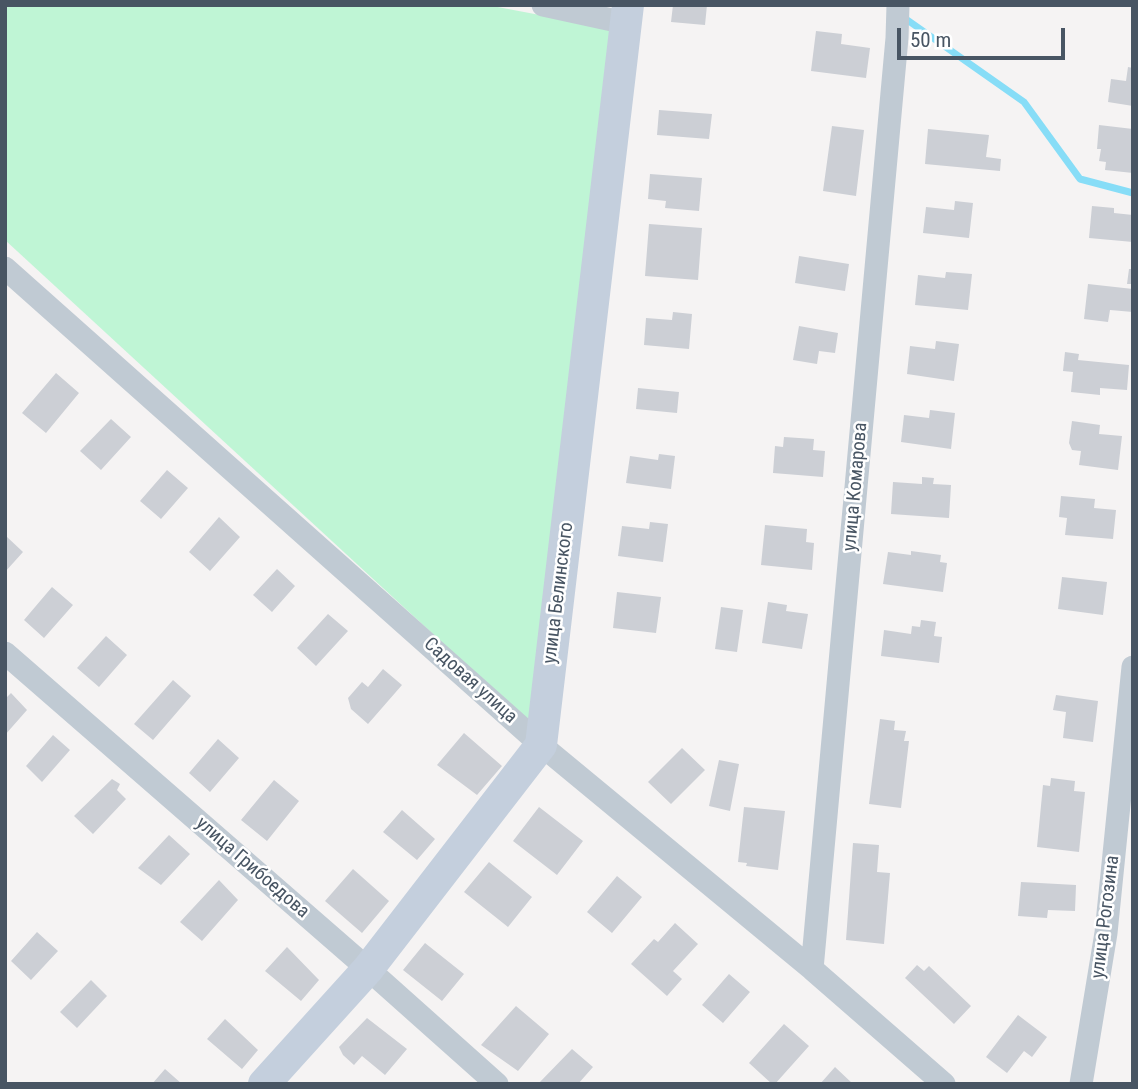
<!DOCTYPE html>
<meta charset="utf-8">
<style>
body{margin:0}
#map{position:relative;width:1138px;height:1089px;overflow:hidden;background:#f5f3f3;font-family:"Roboto Condensed",sans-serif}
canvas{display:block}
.frame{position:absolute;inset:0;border:7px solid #485563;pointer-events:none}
.scale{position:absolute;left:897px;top:28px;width:168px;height:32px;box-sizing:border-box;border:4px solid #485563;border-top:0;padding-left:9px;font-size:21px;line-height:24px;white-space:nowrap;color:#485563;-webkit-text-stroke:5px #fff;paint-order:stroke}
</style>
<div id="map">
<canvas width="1138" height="1089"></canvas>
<div class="frame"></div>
<div class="scale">50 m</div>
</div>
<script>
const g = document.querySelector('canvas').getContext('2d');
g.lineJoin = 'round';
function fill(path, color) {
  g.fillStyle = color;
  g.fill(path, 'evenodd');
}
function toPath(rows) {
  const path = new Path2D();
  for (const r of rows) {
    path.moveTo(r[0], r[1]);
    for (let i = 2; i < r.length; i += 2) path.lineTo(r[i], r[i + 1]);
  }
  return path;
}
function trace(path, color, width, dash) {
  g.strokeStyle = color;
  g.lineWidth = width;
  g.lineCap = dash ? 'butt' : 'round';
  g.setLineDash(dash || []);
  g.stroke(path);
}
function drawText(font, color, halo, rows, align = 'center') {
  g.font = font + ' "Roboto Condensed",sans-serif';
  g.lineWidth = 5;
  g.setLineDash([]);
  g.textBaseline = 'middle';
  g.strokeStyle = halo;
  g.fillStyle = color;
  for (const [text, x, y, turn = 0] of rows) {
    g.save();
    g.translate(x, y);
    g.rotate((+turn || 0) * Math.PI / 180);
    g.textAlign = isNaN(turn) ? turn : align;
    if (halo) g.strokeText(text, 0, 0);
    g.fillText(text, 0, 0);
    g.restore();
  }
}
fill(toPath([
 [5,5,487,5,614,29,535,728,5,240]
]), '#bff5d5');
trace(toPath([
 [903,17,1024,102,1080,179,1133,193]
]), '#87ddf7', 7);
fill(toPath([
 [673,5,707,5,705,25,671,22],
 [816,31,842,34,841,44,870,48,866,78,811,71],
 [1128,67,1133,68,1133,106,1108,102,1111,79,1126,81],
 [659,110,712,114,709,139,657,135],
 [1099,125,1133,129,1133,173,1105,170,1106,162,1099,161,1101,149,1097,149],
 [832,126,864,130,856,196,823,191],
 [928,129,989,135,986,157,1001,159,1000,171,925,164],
 [650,174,702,178,699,211,665,208,666,201,648,199],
 [955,201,973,203,969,238,923,233,926,207,954,210],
 [1092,206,1114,208,1114,213,1133,215,1133,242,1089,238],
 [649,224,702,228,698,280,645,276],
 [799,256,849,264,845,291,795,283],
 [1129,269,1133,269,1133,284,1127,284],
 [946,272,972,274,968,310,915,305,918,275,945,278],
 [1088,284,1133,289,1133,312,1110,310,1108,322,1084,319],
 [673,312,692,314,689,349,644,345,646,318,672,320],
 [799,326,838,333,835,353,819,351,817,364,793,360],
 [936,341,959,344,954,381,907,374,910,346,935,349],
 [1065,352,1079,354,1078,360,1129,365,1127,390,1100,388,1100,395,1071,392,1073,372,1063,371],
 [56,373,79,393,46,433,22,413],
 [638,388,679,392,677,413,636,409],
 [930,410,955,413,951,449,901,442,904,415,929,418],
 [111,419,131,437,101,470,80,451],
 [1072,421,1100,425,1099,434,1122,436,1118,470,1079,465,1081,451,1072,450,1069,443],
 [784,437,814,439,813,450,825,451,823,477,773,473,775,446,783,447],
 [659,454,675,456,671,489,626,483,630,456,658,460],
 [167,470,188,488,161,519,140,501],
 [922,477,934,478,933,484,951,485,949,518,891,514,893,482,922,484],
 [1061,496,1095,499,1094,508,1116,510,1113,539,1065,535,1067,518,1059,517],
 [219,517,240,537,210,571,189,552],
 [650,522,668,524,663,562,618,556,622,526,649,529],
 [765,525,807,529,806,542,814,543,812,570,761,565],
 [6,536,23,552,5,572,5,538],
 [911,551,941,555,940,562,947,563,943,592,883,584,888,552,911,555],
 [277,569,295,586,272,612,253,595],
 [1062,577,1107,582,1103,615,1058,609],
 [52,587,73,605,44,638,24,620],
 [617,592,661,597,656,633,613,628],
 [768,602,787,605,786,611,808,614,802,649,762,643],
 [721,607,743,610,737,652,715,649],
 [328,614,348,631,316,666,297,648],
 [921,620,936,622,934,636,942,637,939,663,881,656,884,630,911,634,912,626,920,627],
 [106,636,127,655,99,687,77,668],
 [383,669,402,685,368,724,351,709,348,698,362,682,368,687],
 [173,680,191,696,153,740,134,724],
 [11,693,27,710,5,735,5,699],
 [1056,695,1098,701,1093,742,1063,738,1066,712,1053,710],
 [880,719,895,721,894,730,906,731,904,741,909,741,901,808,869,804],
 [464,733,502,766,477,795,437,765],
 [53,735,70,750,42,782,26,766],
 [218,739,239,758,210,792,189,773],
 [682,748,705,770,671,804,648,782],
 [719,760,739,764,730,811,709,806],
 [1051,778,1075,781,1074,791,1085,792,1079,852,1037,847,1043,785,1050,786],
 [112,779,120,784,117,790,126,799,93,834,74,816],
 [274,780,299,801,267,841,241,820],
 [539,807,583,841,557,875,513,841],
 [744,807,785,811,778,870,746,866,747,863,738,862],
 [402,810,435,839,417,860,383,832],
 [169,835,190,854,161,885,138,868],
 [853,843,879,845,877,872,890,873,884,944,846,940],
 [489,862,532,897,508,927,464,892],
 [353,869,389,901,362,933,325,901],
 [617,876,642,897,612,933,587,912],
 [219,880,238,900,202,941,180,922],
 [1021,882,1076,885,1075,911,1048,910,1047,918,1018,916],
 [675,923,698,944,673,971,682,979,667,996,631,964,654,939,658,942],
 [37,932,58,951,31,980,11,961],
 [425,943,464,974,442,1001,403,970],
 [287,947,319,980,301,1001,265,971],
 [917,965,924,971,929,966,971,1006,954,1024,905,978],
 [729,974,750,992,723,1023,702,1005],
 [91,980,107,996,77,1028,60,1012],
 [516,1006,549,1034,518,1071,481,1045],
 [1018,1015,1047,1037,1032,1057,1024,1051,1007,1073,986,1057],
 [367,1018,407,1049,385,1075,362,1056,354,1065,343,1055,339,1047],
 [225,1019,258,1050,242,1069,207,1039],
 [784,1024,809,1046,775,1084,772,1084,749,1063],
 [572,1049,593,1067,578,1084,538,1084],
 [835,1067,853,1084,820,1084],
 [165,1069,182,1084,152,1084]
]), '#cccfd5');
trace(toPath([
 [543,5,626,23],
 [5,268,541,745,812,969,944,1084],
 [5,653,368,969,497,1084],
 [812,969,897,38,898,5],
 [1081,1084,1106,933,1133,667]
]), '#c0cad3', 23);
trace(toPath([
 [264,1084,368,969,541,745,628,5]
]), '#c4cfdd', 32);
drawText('19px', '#485563', '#fff', [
 ["улица Комарова",856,487,-85],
 ["улица Белинского",559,593,-83],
 ["Садовая улица",470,681,42],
 ["улица Грибоедова",252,868,41],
 ["улица Рогозина",1106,917,-83]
]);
</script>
